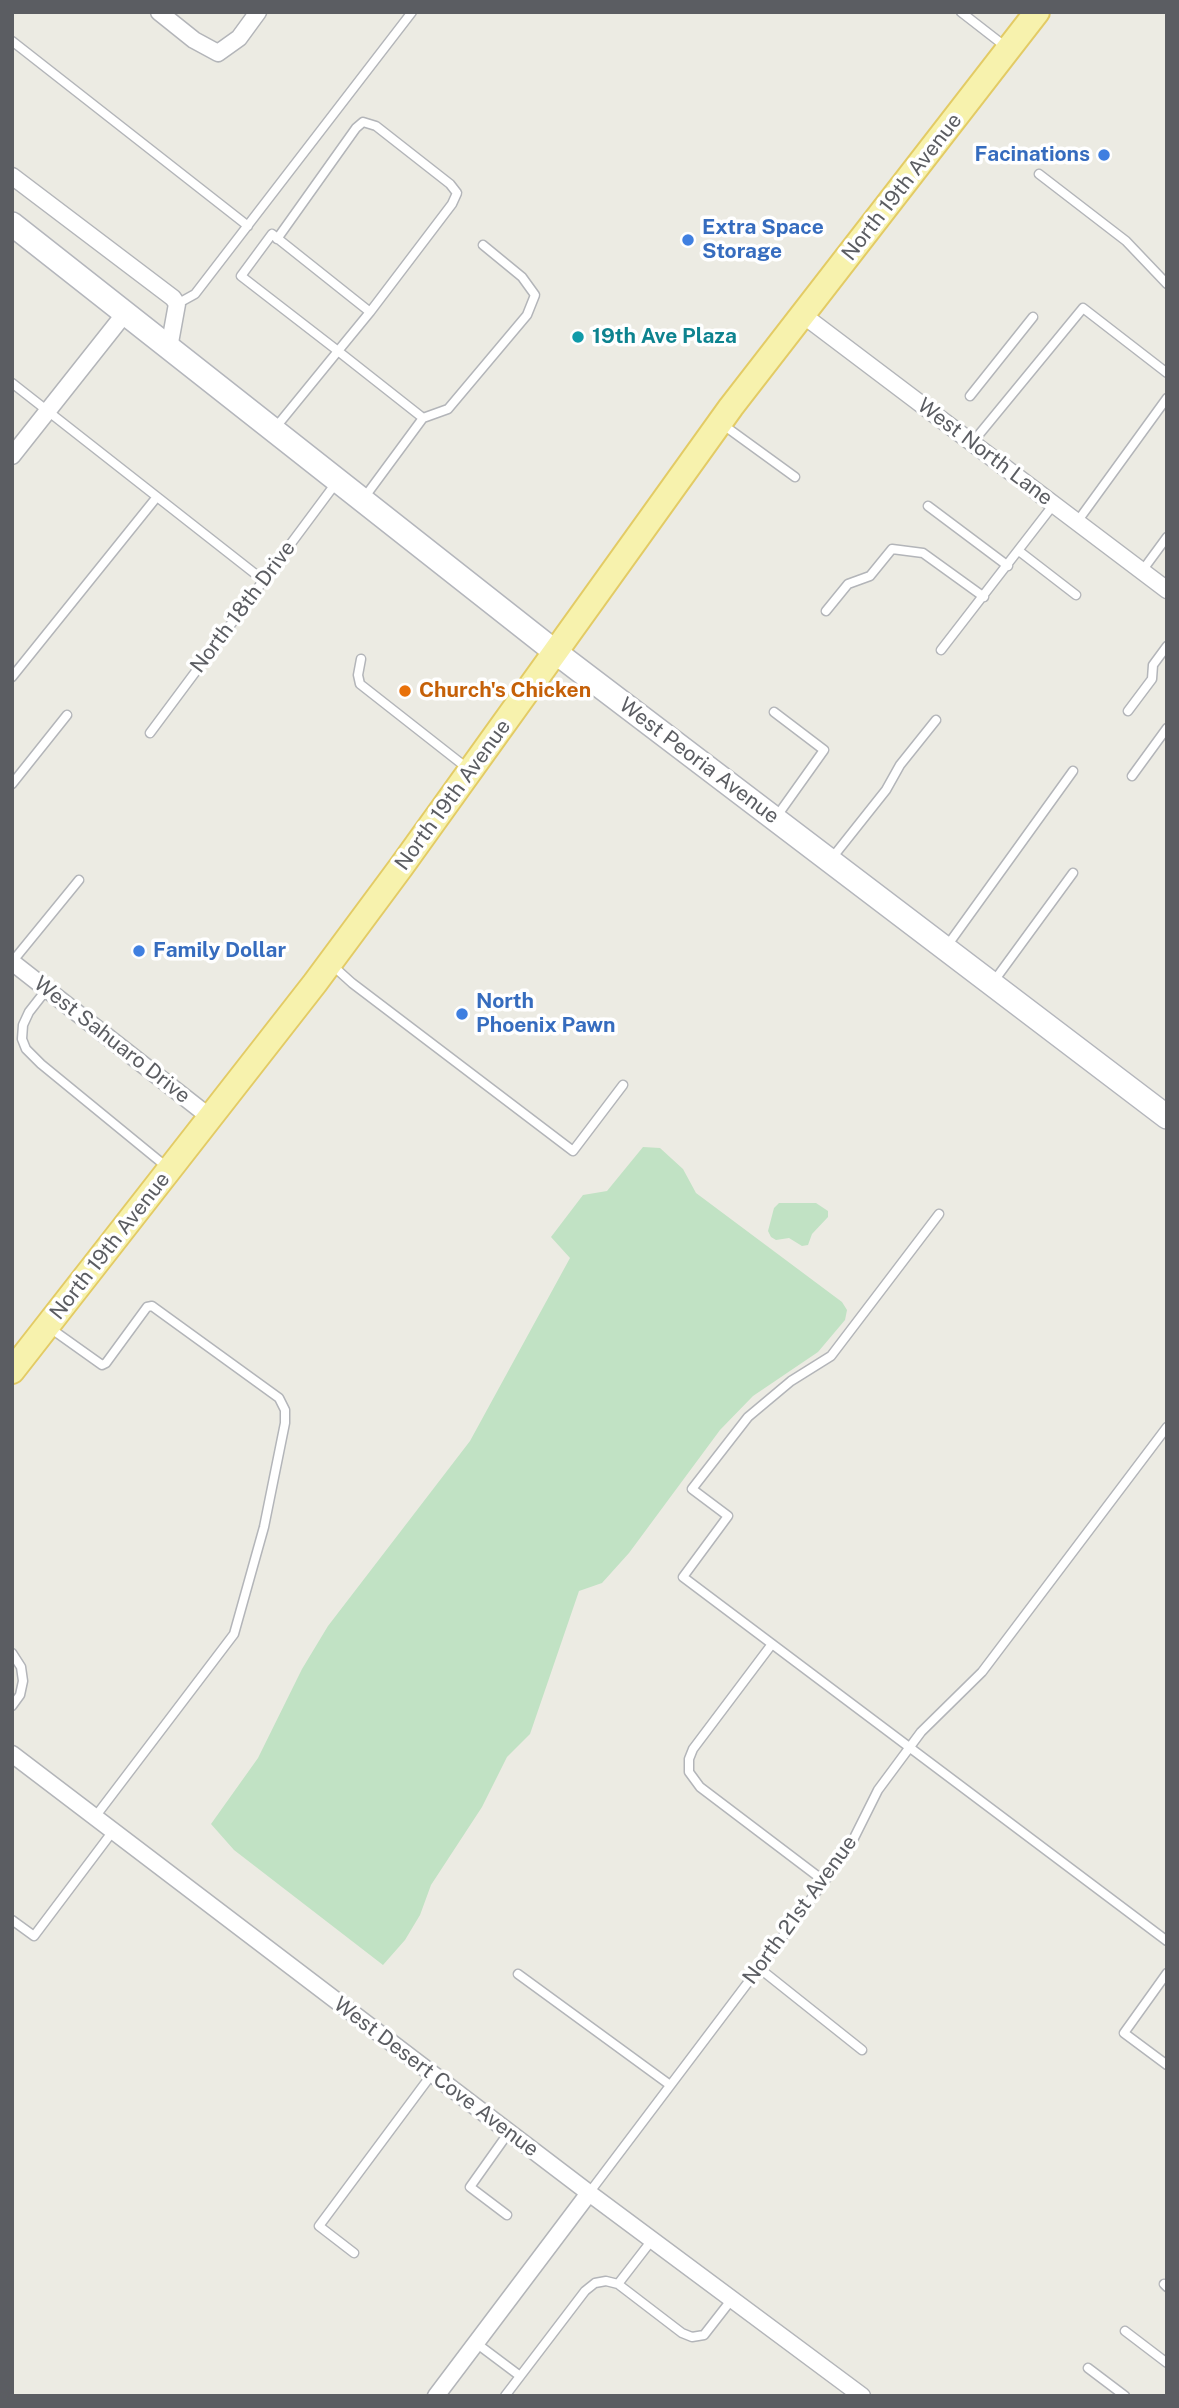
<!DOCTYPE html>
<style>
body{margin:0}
#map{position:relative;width:1179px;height:2408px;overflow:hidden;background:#ecebe3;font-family:"Public Sans",sans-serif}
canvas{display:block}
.frame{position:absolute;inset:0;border:14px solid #5b5d62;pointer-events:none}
</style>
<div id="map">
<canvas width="1179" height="2408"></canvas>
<div class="frame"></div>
</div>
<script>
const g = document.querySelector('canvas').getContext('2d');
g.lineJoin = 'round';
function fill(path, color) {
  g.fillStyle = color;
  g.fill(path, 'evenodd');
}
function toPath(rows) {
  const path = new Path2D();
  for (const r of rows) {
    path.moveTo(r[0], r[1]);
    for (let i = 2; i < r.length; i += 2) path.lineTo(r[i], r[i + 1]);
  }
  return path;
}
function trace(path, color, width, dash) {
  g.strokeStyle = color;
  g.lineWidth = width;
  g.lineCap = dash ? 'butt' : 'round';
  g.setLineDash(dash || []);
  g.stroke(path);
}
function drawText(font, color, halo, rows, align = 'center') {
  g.font = font + ' "Public Sans",sans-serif';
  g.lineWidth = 7;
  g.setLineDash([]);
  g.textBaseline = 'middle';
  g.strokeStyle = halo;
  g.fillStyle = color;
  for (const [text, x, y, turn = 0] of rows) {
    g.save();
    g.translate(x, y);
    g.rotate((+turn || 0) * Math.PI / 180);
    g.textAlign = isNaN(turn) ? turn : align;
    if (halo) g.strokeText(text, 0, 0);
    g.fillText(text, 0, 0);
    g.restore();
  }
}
fill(toPath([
 [643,1147,660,1148,683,1169,696,1193,842,1302,847,1310,845,1320,818,1352,753,1396,720,1430,629,1553,602,1583,579,1591,530,1734,507,1757,482,1807,431,1885,420,1915,405,1940,383,1965,234,1850,211,1824,258,1758,302,1669,328,1626,470,1441,570,1258,551,1237,583,1195,607,1191],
 [779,1203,816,1203,828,1211,828,1217,812,1234,808,1245,802,1246,789,1238,776,1240,771,1237,768,1231,774,1208]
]), '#c1e2c4');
const lane = toPath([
 [961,12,1006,47],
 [12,41,248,226],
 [1039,174,1126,241,1167,284],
 [272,234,370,312,338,351,241,276,272,234],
 [277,239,356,128,363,122,376,126,450,184,457,193,452,204,370,312],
 [177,304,195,294,412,12],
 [12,383,263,580],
 [970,396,1033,317],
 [423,418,448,409,527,315,535,295,522,277,483,245],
 [722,424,795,477],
 [276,427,338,351,423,418,364,498],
 [972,443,1083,308,1167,373],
 [928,506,1008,566],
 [1077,522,1167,398],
 [1019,551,1076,595],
 [1142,571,1167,537],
 [826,611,848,584,870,576,892,549,923,553,984,597],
 [941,650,1054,504],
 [361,659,358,675,360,684,467,768],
 [12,677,156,498],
 [1128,711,1152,679,1153,665,1167,646],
 [774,712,824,750,777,816],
 [150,733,336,483],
 [1132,776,1167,728],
 [12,784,67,715],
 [832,858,886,790,900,765,936,720],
 [947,946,1073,771],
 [12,962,79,880],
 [332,965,352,983,573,1151,623,1085],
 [994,981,1073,873],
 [47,989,29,1012,23,1025,22,1039,26,1049,41,1064,168,1168],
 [939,1214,831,1356,791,1381,748,1417,692,1489,728,1516,683,1577,1167,1941],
 [50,1328,102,1365,106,1363,147,1307,152,1306,279,1398,285,1410,285,1423,264,1527,234,1634,95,1817],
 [772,1644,693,1749,689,1759,689,1772,700,1787,824,1881],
 [12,1653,21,1667,23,1681,20,1695,12,1706],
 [12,1920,34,1936,113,1831],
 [759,1968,862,2050],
 [1167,1973,1124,2033,1167,2065],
 [518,1974,670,2085],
 [589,2193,848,1850,878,1790,921,1732,982,1672,1167,1427],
 [507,2215,470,2187,509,2132],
 [354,2253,319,2226,432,2074],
 [618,2284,652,2240],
 [1164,2284,1167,2287],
 [1125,2331,1167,2363],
 [476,2343,520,2376],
 [1088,2368,1125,2396],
 [505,2396,585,2291,595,2283,606,2281,618,2284,682,2333,692,2337,704,2335,732,2299]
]);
const street = toPath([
 [159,12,194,40,218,53,239,38,258,12],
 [12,176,173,298,177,304,169,348],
 [803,315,1167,590],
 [12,456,126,312],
 [12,962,211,1118],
 [12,1754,589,2193,862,2396],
 [436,2396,589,2193]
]);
const secondary = toPath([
 [12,224,554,651,1167,1117]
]);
const primary = toPath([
 [12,1371,315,983,401,867,731,407,1037,12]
]);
trace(lane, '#b3b5b9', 11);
trace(street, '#b3b5b9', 19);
trace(secondary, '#b4b6bc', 26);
trace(primary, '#e3cb65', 28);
trace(lane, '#fff', 8);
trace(street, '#fff', 16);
trace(secondary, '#fff', 23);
trace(primary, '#f7f2ad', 24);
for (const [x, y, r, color] of [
 [1104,155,7,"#3f7fe0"],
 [688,240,7,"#3f7fe0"],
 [578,337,7,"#0f9aa8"],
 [405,691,7,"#e8710a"],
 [139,951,7,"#3f7fe0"],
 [462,1014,7,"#3f7fe0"]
]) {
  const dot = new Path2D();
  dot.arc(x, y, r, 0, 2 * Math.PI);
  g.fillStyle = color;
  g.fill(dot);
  trace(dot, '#fff', 2.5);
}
drawText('bold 21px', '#366cbe', '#fff', [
 ["Facinations",1090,155,"right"],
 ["Extra Space",702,228],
 ["Storage",702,252],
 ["Family Dollar",153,951],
 ["North",476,1002],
 ["Phoenix Pawn",476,1026]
], 'left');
drawText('21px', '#5b5d62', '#fff', [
 ["North 19th Avenue",902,187,-52],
 ["West North Lane",985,452,37],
 ["North 18th Drive",243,607,-53],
 ["West Peoria Avenue",699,761,37],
 ["North 19th Avenue",453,795,-54],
 ["West Sahuaro Drive",112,1040,38],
 ["North 19th Avenue",110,1246,-52],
 ["North 21st Avenue",800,1910,-54],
 ["West Desert Cove Avenue",436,2077,37]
]);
drawText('bold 21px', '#0d838f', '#fff', [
 ["19th Ave Plaza",592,337]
], 'left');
drawText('bold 21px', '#c56008', '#fff', [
 ["Church's Chicken",419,691]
], 'left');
</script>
